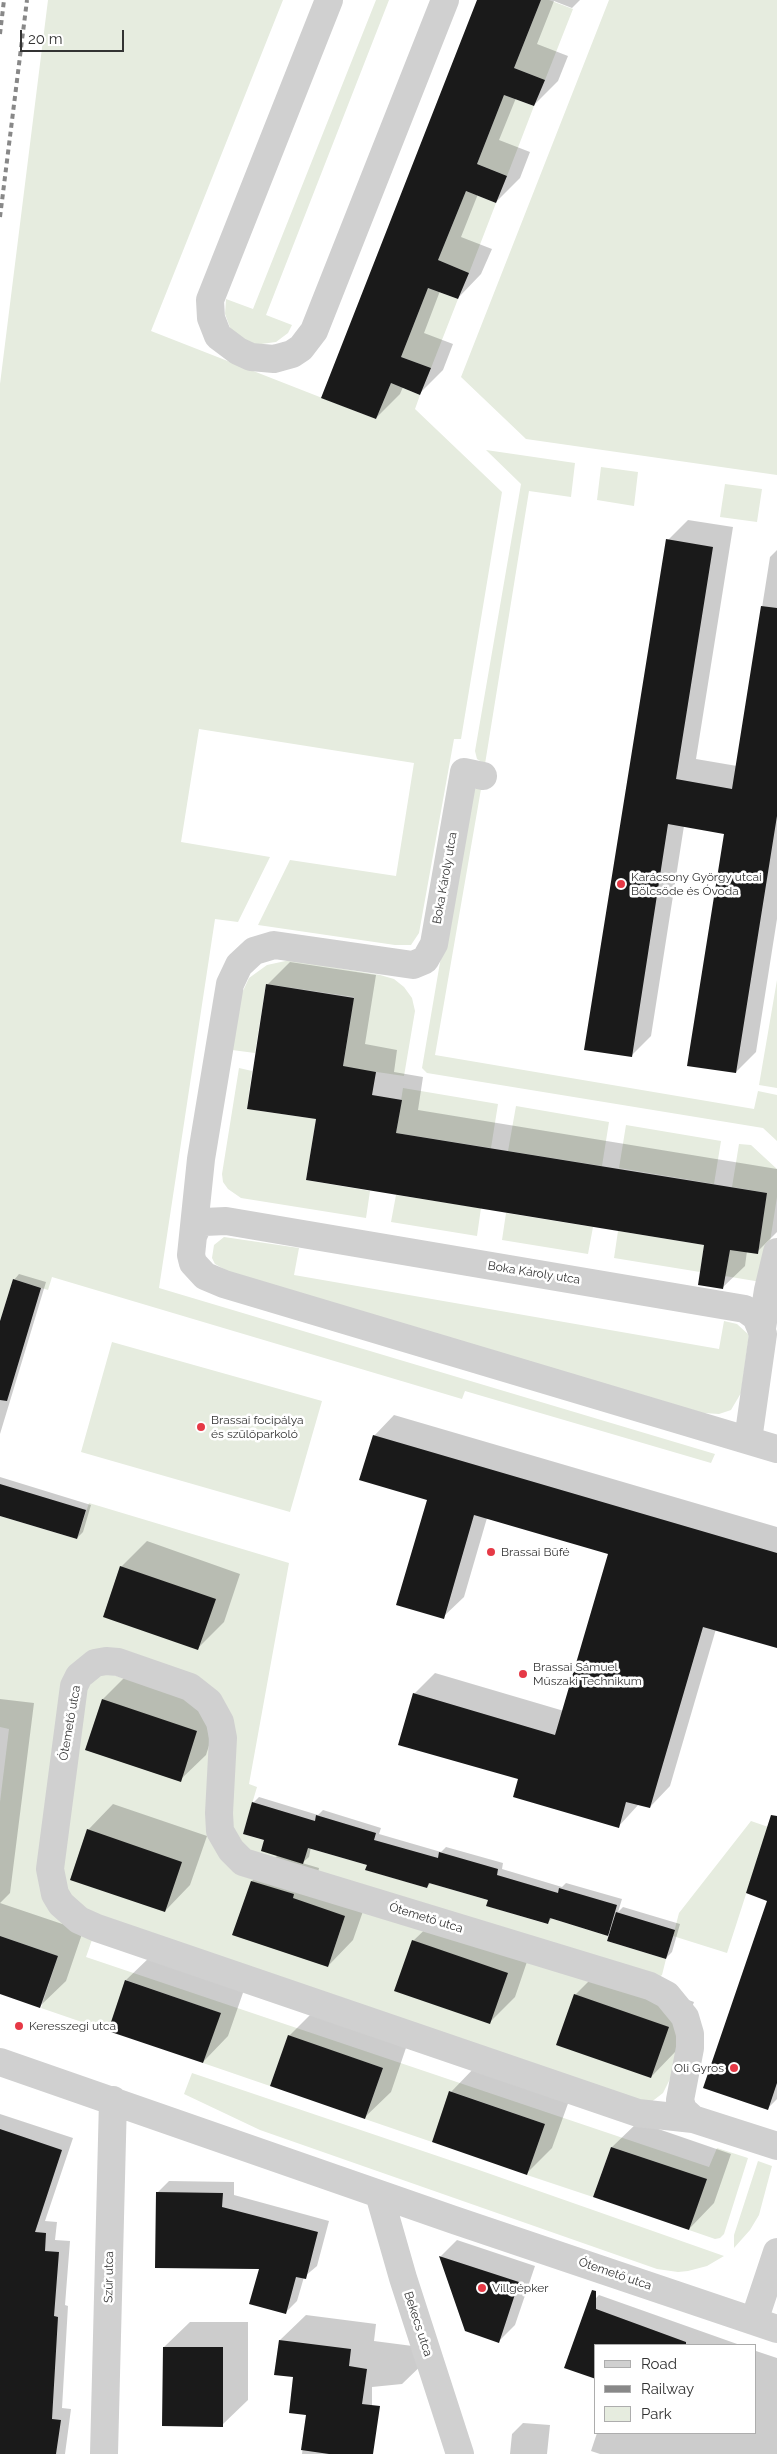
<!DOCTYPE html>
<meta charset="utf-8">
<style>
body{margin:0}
#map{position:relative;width:777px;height:2454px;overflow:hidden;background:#fff;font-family:Raleway,sans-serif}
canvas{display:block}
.legend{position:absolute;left:594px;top:2344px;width:162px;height:90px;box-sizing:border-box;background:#fff;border:1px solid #adadad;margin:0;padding:6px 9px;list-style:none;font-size:15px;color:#333}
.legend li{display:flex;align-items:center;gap:10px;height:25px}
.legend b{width:25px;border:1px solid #adadad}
.scale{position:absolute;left:20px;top:30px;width:104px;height:22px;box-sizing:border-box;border:2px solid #333;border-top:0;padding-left:6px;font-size:15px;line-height:18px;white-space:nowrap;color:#333;-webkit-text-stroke:4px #fff;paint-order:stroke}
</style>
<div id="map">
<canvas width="777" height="2454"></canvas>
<ul class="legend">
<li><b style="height:6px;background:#d0d0d0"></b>Road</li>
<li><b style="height:6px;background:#888"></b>Railway</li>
<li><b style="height:14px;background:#e6ecdf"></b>Park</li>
</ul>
<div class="scale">20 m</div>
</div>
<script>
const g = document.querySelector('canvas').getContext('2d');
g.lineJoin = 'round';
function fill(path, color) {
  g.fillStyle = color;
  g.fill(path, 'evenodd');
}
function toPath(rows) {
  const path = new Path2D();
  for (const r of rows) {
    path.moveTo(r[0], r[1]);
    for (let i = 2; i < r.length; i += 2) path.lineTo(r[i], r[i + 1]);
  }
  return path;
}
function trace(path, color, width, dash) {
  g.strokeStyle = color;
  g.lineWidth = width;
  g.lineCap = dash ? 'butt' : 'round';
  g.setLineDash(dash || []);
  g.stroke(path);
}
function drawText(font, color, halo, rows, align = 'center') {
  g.font = font + ' Raleway,sans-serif';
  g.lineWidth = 5;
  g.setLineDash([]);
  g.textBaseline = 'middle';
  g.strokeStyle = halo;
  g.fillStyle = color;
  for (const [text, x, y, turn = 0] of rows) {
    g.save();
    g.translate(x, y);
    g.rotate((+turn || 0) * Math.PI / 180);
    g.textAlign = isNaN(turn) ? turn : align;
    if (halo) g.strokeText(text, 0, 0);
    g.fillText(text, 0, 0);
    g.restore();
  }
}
fill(toPath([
 [48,0,283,0,151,331,376,419,391,383,420,395,415,409,502,492,461,739,454,739,419,933,411,945,395,945,258,925,290,860,396,876,414,763,199,729,181,842,270,857,238,922,215,919,159,1288,715,1454,711,1463,465,1391,462,1399,52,1277,48,1290,13,1279,0,1321,0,384],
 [376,0,389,0,266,315,292,325,288,333,276,342,254,345,232,333,225,314,226,299,253,309],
 [541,0,549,0,573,9,545,80,514,68],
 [609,0,777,0,777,475,526,439,461,377],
 [504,95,534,106,507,176,477,164],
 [466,191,496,203,469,273,438,260],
 [428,288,458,299,431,368,401,357],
 [486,450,575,463,571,497,529,491,485,764,477,759,475,751,521,484],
 [601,467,638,472,634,506,597,500],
 [725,484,762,489,757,522,720,517],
 [474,789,481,789,435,1055,754,1109,758,1091,777,1095,777,1141,763,1128,427,1073,422,1068,468,798],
 [290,960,380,975,394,979,404,987,412,998,415,1011,404,1076,343,1067,354,997,266,984,255,1053,232,1050,242,993,249,978,267,965],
 [777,980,777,1088,759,1085],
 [239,1068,252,1071,247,1109,316,1119,306,1180,370,1191,366,1218,241,1198,228,1189,223,1182,222,1174],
 [403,1088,498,1104,491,1148,396,1133],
 [516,1106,609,1122,602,1166,508,1151],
 [626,1125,721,1141,714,1184,619,1168],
 [739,1144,751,1145,777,1169,777,1197,767,1261,761,1282,725,1276,730,1249,758,1253,767,1193,732,1187],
 [396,1195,481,1208,477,1236,391,1222],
 [506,1213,593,1227,588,1254,502,1240],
 [618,1231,704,1245,700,1272,614,1258],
 [224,1237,299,1248,294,1275,719,1349,724,1321,737,1324,749,1335,741,1393,731,1410,719,1414,703,1413,229,1272,215,1264,212,1258,214,1245],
 [112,1342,322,1401,290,1512,81,1452],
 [89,1503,289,1563,249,1784,257,1787,243,1834,306,1853,308,1848,367,1865,366,1870,427,1888,429,1883,488,1900,487,1906,547,1924,550,1918,608,1936,607,1941,666,1959,662,1975,659,1977,262,1859,234,1840,223,1708,95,1653,42,1869,93,1937,86,1957,709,2167,717,2148,748,2158,724,2234,720,2238,715,2239,689,2230,706,2179,611,2147,593,2197,527,2175,545,2124,450,2091,432,2142,365,2119,383,2068,288,2036,270,2086,203,2063,220,2013,126,1980,108,2031,41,2008,58,1956,0,1936,0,1802,9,1729,0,1727,0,1516,77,1539],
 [102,1672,187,1696,208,1718,213,1837,650,1995,678,2024,676,2067,663,2093,650,2103,83,1912,61,1882,83,1692],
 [751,1821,777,1830,759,1854,727,1953,673,1936,679,1913],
 [192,2073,479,2170,724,2256,707,2266,688,2271,678,2272,657,2269,260,2130,184,2094],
 [758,2161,772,2166,759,2215,750,2230,734,2248,734,2235]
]), '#e6ecdf');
fill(toPath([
 [478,0,580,0,572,8,554,1,537,44,568,56,558,81,534,105,516,98,499,140,530,152,520,178,496,202,478,194,461,237,492,249,481,274,458,298,440,291,424,333,453,344,443,370,420,393,403,387,400,394,376,418],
 [688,520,733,527,696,759,737,766,770,557,777,550,777,919,756,1052,736,1072,726,833,684,826,651,1036,631,1056,668,540],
 [290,962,376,975,365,1044,397,1050,394,1072,423,1077,418,1110,777,1169,777,1232,757,1252,747,1251,745,1266,722,1288,705,1244,317,1118,267,985],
 [19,1274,46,1282,0,1434,0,1325,14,1280],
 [394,1415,777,1527,777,1647,716,1629,670,1786,650,1807,639,1804,618,1827,414,1694,435,1673,564,1711,610,1553,487,1518,464,1597,443,1617,428,1499,374,1436],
 [0,1477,91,1505,83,1532,77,1538,0,1515],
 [147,1541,240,1574,224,1622,198,1648,121,1567],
 [128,1674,222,1705,206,1755,180,1780,103,1699],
 [0,1699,34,1703,10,1893,0,1903,83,1931,66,1981,40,2006,0,1992],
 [259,1797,318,1815,323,1810,381,1828,379,1834,441,1852,446,1847,503,1863,502,1869,562,1887,566,1883,622,1899,618,1912,623,1907,680,1924,672,1952,666,1958,611,1931,608,1935,552,1918,547,1923,489,1900,431,1882,427,1887,369,1864,311,1847,309,1857,302,1863,319,1868,318,1873,370,1891,353,1940,328,1966,252,1881,278,1855,266,1839,253,1803],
 [113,1804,207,1836,190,1885,165,1911,88,1830],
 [777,1825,777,2099,768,2108,769,1900],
 [439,1916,532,1947,515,1997,490,2022,413,1941],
 [152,1955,245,1987,228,2036,203,2062,126,1980],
 [601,1969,694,2002,676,2051,651,2077,575,1995],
 [314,2011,408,2042,391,2092,365,2117,289,2036],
 [476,2066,570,2098,552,2148,527,2173,451,2092],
 [0,2114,73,2138,45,2221,57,2222,55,2240,70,2241,65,2305,68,2306,62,2408,71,2409,65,2454,0,2454],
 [638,2122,731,2154,714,2203,689,2229,595,2196,612,2147],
 [169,2181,234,2182,234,2195,329,2221,317,2266,304,2277,297,2301,286,2312,260,2268,157,2193],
 [457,2240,535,2266,515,2325,498,2342,466,2330,441,2256],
 [599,2295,740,2345,596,2345,588,2306],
 [306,2315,376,2324,374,2341,428,2348,428,2359,402,2384,372,2387,372,2454,302,2454,307,2414,280,2340],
 [190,2322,248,2322,248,2400,222,2425,164,2347],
 [756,2351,777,2358,777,2454,600,2454,591,2451,597,2433,756,2433],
 [523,2423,550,2425,547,2454,510,2454,512,2434]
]), '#0003');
fill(toPath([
 [477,0,541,0,514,68,545,80,534,106,504,95,477,164,507,176,496,203,466,191,438,260,469,273,458,299,428,288,401,357,431,368,420,395,391,383,376,419,321,398],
 [666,539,713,547,676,779,732,789,761,606,777,608,777,816,736,1073,687,1066,724,834,668,824,632,1057,584,1050],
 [266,984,354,998,343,1066,376,1072,372,1095,402,1100,396,1133,767,1193,758,1254,730,1250,723,1289,698,1285,704,1245,306,1180,316,1119,247,1109],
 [13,1279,41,1288,7,1401,0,1400,0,1321],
 [373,1435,777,1553,777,1648,703,1627,650,1808,626,1802,619,1828,513,1797,518,1779,398,1745,413,1693,555,1735,608,1554,474,1515,444,1619,396,1605,427,1500,359,1480],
 [0,1484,86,1510,77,1539,0,1516],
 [120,1566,216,1599,198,1650,103,1617],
 [102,1699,197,1731,181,1782,85,1750],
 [252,1802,315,1821,316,1815,376,1833,374,1840,438,1858,439,1852,498,1869,497,1875,558,1893,559,1888,617,1905,608,1936,550,1918,548,1924,486,1906,488,1900,429,1883,427,1888,365,1870,367,1865,308,1848,303,1864,261,1851,264,1840,243,1834],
 [771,1815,777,1816,777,2083,768,2110,703,2088,767,1901,746,1893],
 [87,1829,182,1862,165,1912,70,1880],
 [251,1881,294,1894,293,1898,345,1916,328,1967,232,1935],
 [616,1912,675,1930,666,1959,607,1941],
 [0,1936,58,1956,40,2008,0,1994],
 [412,1940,508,1973,490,2024,394,1991],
 [125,1980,221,2013,203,2063,108,2031],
 [574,1994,669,2027,651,2078,556,2045],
 [288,2035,383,2068,365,2119,270,2086],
 [449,2091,545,2124,527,2175,432,2142],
 [0,2129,62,2150,35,2232,46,2233,45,2251,59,2252,54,2316,58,2317,52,2419,61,2420,56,2454,0,2454],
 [611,2147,707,2179,689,2230,593,2197],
 [156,2192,223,2193,222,2207,318,2232,306,2279,296,2277,286,2314,249,2304,259,2269,155,2268],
 [439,2256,519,2282,499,2343,465,2331],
 [592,2290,596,2291,596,2309,686,2342,686,2345,596,2345,596,2379,564,2368],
 [279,2340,351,2349,349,2366,367,2369,362,2404,380,2406,373,2454,329,2454,301,2450,306,2415,289,2413,293,2377,274,2375],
 [163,2347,223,2347,223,2427,162,2426]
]), '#1a1a1a');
trace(toPath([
 [329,0,210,300,211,318,218,336,238,351,251,357,274,359,292,354,301,348,314,331,445,0],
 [483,776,464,772,434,944,425,960,413,965,274,945,254,951,239,965,230,984,201,1159,191,1255,193,1263,205,1276,224,1284,777,1449],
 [193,1236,197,1227,204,1222,226,1221,745,1309,756,1317,763,1334,748,1440],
 [762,1328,768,1290,777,1252],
 [0,2062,454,2220,777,2329],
 [693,2119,683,2110,680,2100,690,2048,690,2034,685,2017,667,1995,650,1986,243,1862,231,1850,220,1831,219,1813,223,1738,220,1722,209,1702,190,1687,118,1662,106,1661,95,1663,79,1676,74,1686,72,1701,50,1869,55,1894,61,1904,79,1920,97,1928,638,2113,693,2119,777,2146],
 [379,2194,403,2278,460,2454],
 [754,2321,777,2252],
 [104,2454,113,2100]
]), '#d0d0d0', 28);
trace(toPath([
 [0,34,4,0],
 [0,217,27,0]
]), '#888', 4, [5, 4]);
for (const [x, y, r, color] of [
 [621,884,5,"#e63946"],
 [201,1427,5,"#e63946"],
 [491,1552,5,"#e63946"],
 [523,1674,5,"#e63946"],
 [19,2026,5,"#e63946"],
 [734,2068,5,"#e63946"],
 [482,2288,5,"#e63946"]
]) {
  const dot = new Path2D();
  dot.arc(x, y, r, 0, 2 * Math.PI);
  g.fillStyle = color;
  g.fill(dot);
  trace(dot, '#fff', 2);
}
drawText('12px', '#333', '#fff', [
 ["Karácsony György utcai",631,877],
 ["Bölcsőde és Óvoda",631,891],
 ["Brassai focipálya",211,1420],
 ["és szülőparkoló",211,1434],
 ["Brassai Büfé",501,1552],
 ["Brassai Sámuel",533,1667],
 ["Műszaki Technikum",533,1681],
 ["Keresszegi utca",29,2026],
 ["Oli Gyros",724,2068,"right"],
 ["Villgépker",492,2288]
], 'left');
drawText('12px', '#333', '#fff', [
 ["Boka Károly utca",445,878,-80],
 ["Boka Károly utca",534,1273,9],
 ["Ótemető utca",70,1723,-80],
 ["Ótemető utca",426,1918,17],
 ["Ótemető utca",615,2274,19],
 ["Szűr utca",109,2277,-89],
 ["Bekecs utca",418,2324,72]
]);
</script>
